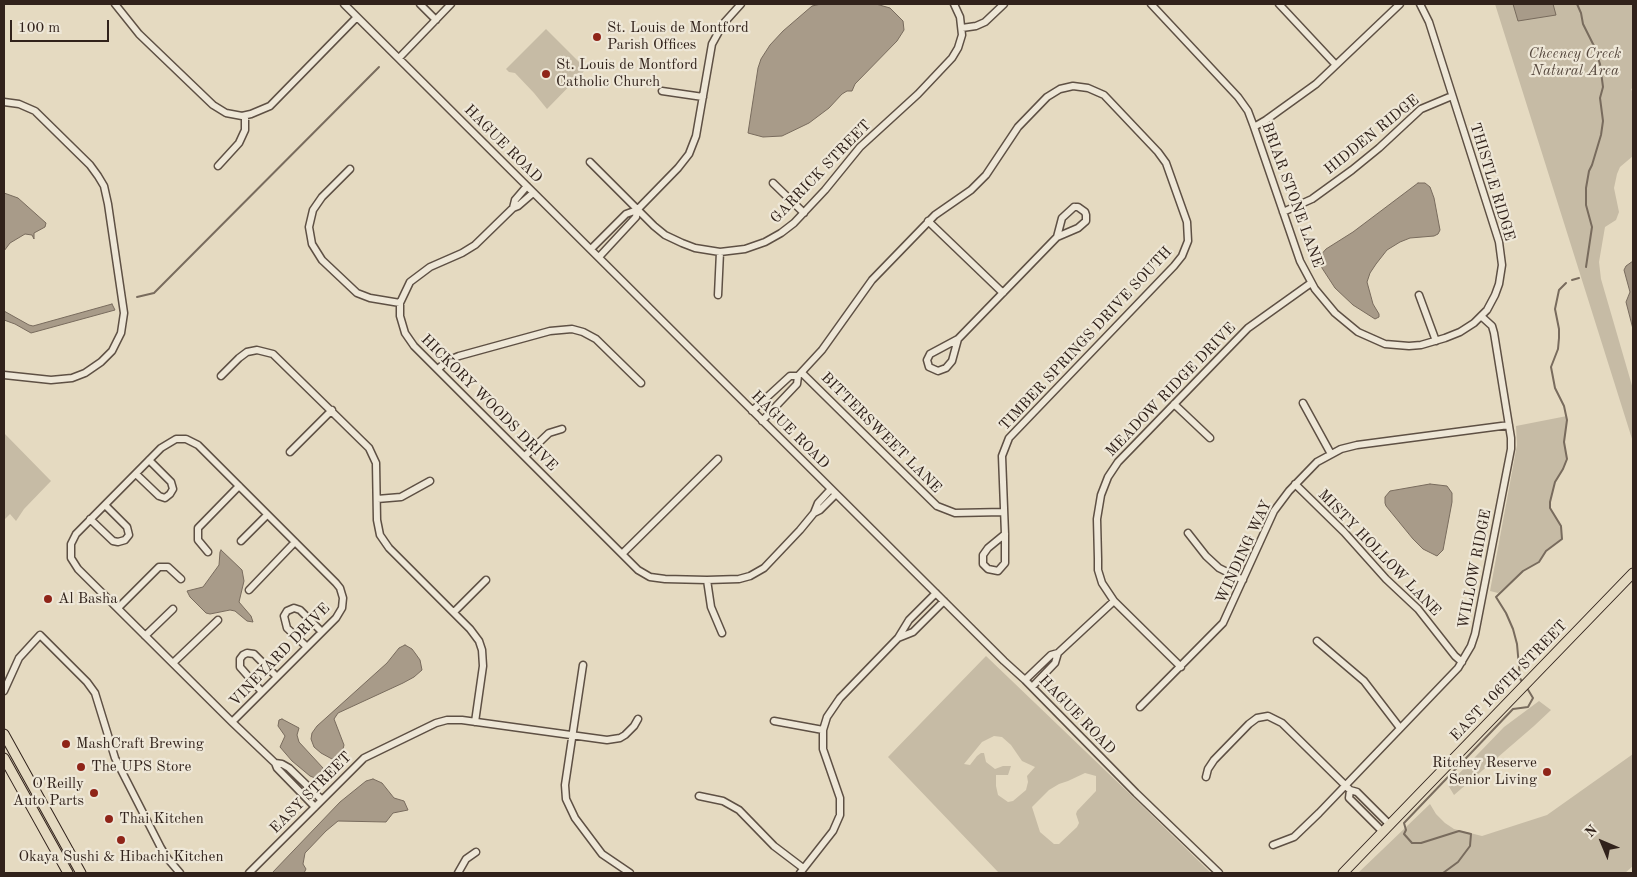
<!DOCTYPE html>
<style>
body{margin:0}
#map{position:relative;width:1637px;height:877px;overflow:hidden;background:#e5dac1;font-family:"Old Standard TT",serif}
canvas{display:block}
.frame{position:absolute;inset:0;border:5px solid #31221b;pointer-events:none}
.north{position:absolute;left:1577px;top:817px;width:50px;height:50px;-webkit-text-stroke:4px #eee7d7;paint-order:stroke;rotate:315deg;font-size:14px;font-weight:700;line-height:20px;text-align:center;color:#31221b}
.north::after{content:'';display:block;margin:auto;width:18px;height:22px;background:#31221b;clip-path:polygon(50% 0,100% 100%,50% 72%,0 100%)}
.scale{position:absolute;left:10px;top:20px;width:99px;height:22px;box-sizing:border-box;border:2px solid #31221b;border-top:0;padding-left:6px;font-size:15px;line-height:18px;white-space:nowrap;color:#31221b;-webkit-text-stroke:4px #eee7d7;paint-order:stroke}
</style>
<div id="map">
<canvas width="1637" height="877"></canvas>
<div class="frame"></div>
<div class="north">N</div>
<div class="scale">100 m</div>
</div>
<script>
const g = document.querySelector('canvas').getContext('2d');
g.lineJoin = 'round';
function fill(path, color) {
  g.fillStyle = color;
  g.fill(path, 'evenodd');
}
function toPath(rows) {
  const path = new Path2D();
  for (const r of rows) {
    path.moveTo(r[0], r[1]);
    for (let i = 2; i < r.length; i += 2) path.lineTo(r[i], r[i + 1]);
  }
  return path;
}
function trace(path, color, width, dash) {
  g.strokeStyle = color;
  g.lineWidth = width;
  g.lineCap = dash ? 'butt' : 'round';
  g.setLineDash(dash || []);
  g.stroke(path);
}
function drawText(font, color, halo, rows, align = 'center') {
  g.font = font + ' "Old Standard TT",serif';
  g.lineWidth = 4.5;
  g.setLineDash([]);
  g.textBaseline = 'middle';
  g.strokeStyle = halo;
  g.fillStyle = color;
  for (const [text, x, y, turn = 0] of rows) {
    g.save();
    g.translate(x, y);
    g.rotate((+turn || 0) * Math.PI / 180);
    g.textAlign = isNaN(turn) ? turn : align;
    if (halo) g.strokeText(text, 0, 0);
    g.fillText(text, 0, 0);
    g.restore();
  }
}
fill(toPath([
 [1495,4,1633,4,1633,86,1631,90,1633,91,1633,156,1620,167,1617,174,1614,188,1619,212,1616,220,1605,227,1599,262,1601,279,1633,389,1633,442],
 [546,29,586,69,547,109,534,93,515,73,509,72,506,69],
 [1567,416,1564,442,1567,459,1563,469,1555,482,1550,502,1550,508,1561,526,1562,539,1546,551,1539,562,1526,569,1498,593,1490,591,1517,445,1516,426],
 [4,433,51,481,24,509,16,521,10,514,4,520],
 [986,656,1133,797,1211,873,999,873,888,757],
 [994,736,1002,737,1011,745,1022,761,1035,767,1027,776,1028,782,1026,790,1013,801,1008,802,998,795,996,786,996,775,1008,775,1011,766,1003,766,995,769,986,762,984,753,981,753,977,756,970,765,964,764,982,742],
 [1085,773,1096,776,1096,791,1077,811,1076,814,1079,823,1077,827,1059,844,1054,844,1040,832,1032,807,1049,790,1059,784,1068,781],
 [1539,701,1551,710,1534,726,1454,795,1448,785,1504,727],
 [1633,754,1633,866,1625,873,1358,873,1430,804,1436,814,1445,823,1454,829,1482,836,1547,815]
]), '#c6bba5');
const water = toPath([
 [821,4,876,4,890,8,903,21,904,30,897,41,855,84,852,91,847,91,842,94,829,108,809,123,782,136,763,137,748,133,758,68,761,59,770,45,783,31,812,6,821,4],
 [1513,4,1553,4,1556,15,1518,21,1513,4],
 [1418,183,1425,183,1430,187,1434,198,1440,230,1438,234,1434,236,1410,238,1400,242,1387,250,1376,264,1370,273,1367,282,1373,304,1379,314,1379,317,1375,319,1353,305,1335,288,1320,265,1319,257,1326,249,1353,232,1418,183],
 [4,193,18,198,46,223,45,227,34,233,34,239,32,235,25,234,10,243,4,251,4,193],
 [1633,261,1633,329,1626,302,1630,292,1624,270,1626,266,1633,261],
 [112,304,115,310,31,333,15,324,4,320,4,311,29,325,33,326,112,304],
 [1430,484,1447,486,1452,493,1452,502,1443,550,1437,556,1423,549,1413,539,1386,506,1385,503,1385,497,1390,491,1430,484],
 [221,550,242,570,244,581,239,602,251,616,253,622,247,621,235,611,230,610,210,614,206,613,190,597,187,591,203,587,219,565,220,552,221,550],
 [405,645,412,649,415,653,420,660,422,670,414,677,403,683,338,713,334,719,344,745,342,753,332,759,321,753,314,747,311,739,312,733,317,726,387,663,399,648,405,645],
 [282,719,299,728,297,735,299,742,323,768,325,772,320,776,315,778,310,776,292,761,280,747,285,736,278,726,279,720,282,719],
 [373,779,382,783,394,798,404,801,408,810,393,813,386,822,338,821,326,831,305,853,303,864,306,869,304,873,272,873,340,802,366,781,373,779]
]);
fill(water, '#a89b89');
trace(water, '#786b5d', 1);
trace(toPath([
 [1577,4,1581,13,1583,24,1594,46,1600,64,1603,87,1600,98,1603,121,1601,135,1592,165,1589,171,1586,188,1586,205,1592,227,1586,267],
 [1572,280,1579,278],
 [137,297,154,293,379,67],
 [1522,682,1520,678,1517,644,1513,629,1506,613,1496,597,1523,571,1539,562,1546,551,1562,539,1561,526,1550,508,1550,502,1555,482,1563,469,1567,459,1564,442,1567,420,1564,406,1555,388,1551,367,1558,349,1559,338,1559,329,1555,309,1559,290,1566,283],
 [1443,873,1458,862,1470,846,1471,834,1459,831,1421,843,1412,843,1404,834,1406,830,1404,823,1513,709,1528,707,1533,698,1527,688]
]), '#786b5d', 2);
const minor = toPath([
 [115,4,139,34,213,105,226,113,242,116,251,114,270,106,357,17],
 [344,4,1004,661,1025,680,1136,793,1219,873],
 [420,4,436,20],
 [1151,4,1238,97,1248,111,1254,127,1300,261,1315,289,1335,313,1358,332,1385,344,1409,346,1421,345,1445,338,1460,332,1474,323,1487,310,1495,295,1499,284,1502,265,1499,242,1429,22,1420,4],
 [1279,4,1336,65],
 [962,28,976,26,985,22,1004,4],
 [399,58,451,4],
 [662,91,703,97],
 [4,102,19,104,35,111,90,165,98,176,104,186,108,204,124,313,121,333,112,351,101,362,85,373,72,378,51,380,4,375],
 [1254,127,1266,120,1316,84,1400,4],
 [590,162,654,226,665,235,682,243,695,248,720,252,745,249,765,242,781,233,794,223,825,190,860,147,918,94,952,58,958,48,962,35,960,17,954,4],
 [218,166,239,143,245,130,245,116],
 [350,169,322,197,313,210,309,227,312,244,322,260,357,293,370,298,400,303],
 [773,183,804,213],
 [527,186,515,200,513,208,518,206,533,193],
 [1074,207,1078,207,1085,212,1086,215,1086,221,1078,228,1057,237,1062,218,1074,207],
 [513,208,475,245,462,253,430,267,410,282,400,303,400,316,405,333,414,346,638,570,650,577,665,579,707,580,739,579,750,576,764,568,800,530,814,513],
 [637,210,678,168,689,154,696,136,712,44,723,24,741,4],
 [1283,212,1312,199,1352,170,1379,148,1421,109,1452,96],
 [928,221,1003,293],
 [591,249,626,214,637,210,636,217,599,257],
 [718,295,720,252],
 [1419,295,1436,341],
 [958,339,1057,237],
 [958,339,952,361,946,368,938,371,929,367,927,360,930,354,958,339],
 [438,369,447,361,459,356,550,331,572,329,583,332,596,339,641,383],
 [802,373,937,506,955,513,1004,512],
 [221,376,239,358,247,352,257,350,273,354,369,448,376,463,377,520,380,535,389,548,470,629,479,641,482,650,483,666,475,722],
 [798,376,822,350,872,280,935,215,971,190,986,175,1018,127,1047,97,1060,89,1073,86,1088,88,1104,95,1158,152,1166,163,1187,222,1188,241,1182,256,1174,266,1009,438,1002,456,1005,534],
 [1303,403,1331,454],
 [1174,404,1210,438],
 [752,411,790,376,798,376,797,384,762,421],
 [290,452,332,410],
 [525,456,549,433,562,429],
 [136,474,159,496,165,498,170,494,173,489,171,482,149,460],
 [1295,484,1344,532,1386,579,1418,609,1455,656,1462,662],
 [831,489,818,503,814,513,820,510,836,494],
 [377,499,401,497,430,481],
 [90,519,113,541,118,542,125,540,129,535,127,527,105,505],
 [1188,533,1206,556,1219,568,1243,580],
 [1005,534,1005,563,998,571,988,569,983,564,983,555,988,548,1005,534],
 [241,541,267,515],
 [208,552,198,540,198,528,239,486],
 [622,554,718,459],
 [707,580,711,607,722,633],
 [249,590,295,542],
 [936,593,909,620,898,638,913,632,944,601],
 [118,608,159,567,168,567,181,579],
 [454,612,486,580],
 [145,636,173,609],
 [1317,641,1364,681,1400,728],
 [307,647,287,628,284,616,287,611,294,608,300,610,322,632],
 [1058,653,1114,601],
 [173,663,218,620],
 [583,665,565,785,566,799,575,818,602,854,630,873],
 [1181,667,1114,601,1102,583,1098,570,1098,559,1097,519,1101,495,1108,477,1118,462,1248,328,1311,283],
 [1025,680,1051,655,1058,653,1055,663,1032,687],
 [4,691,19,658,40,635,87,682,95,693,115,758,161,848,168,859,180,873],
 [262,692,240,667,240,659,243,655,247,653,254,654,277,677],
 [1140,707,1223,623,1274,511,1289,491,1317,462,1341,449,1357,445,1509,425],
 [774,721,823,730],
 [232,722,336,618,342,608,343,598,340,588,336,583,198,445,186,439,176,439,161,448,76,534,71,544,71,558,78,569,232,722,275,763],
 [1206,777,1208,769,1214,760,1249,724,1257,718,1268,716,1282,723,1350,790],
 [699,796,723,801,739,810,774,846,803,868],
 [315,807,277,768,275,763,282,764,289,768,322,800],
 [1383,832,1349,798,1350,790,1357,792,1390,825],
 [1273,845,1294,837,1319,813,1458,668,1471,646,1475,634,1481,603,1511,449,1511,438,1494,333,1492,326,1481,316],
 [249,873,364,758,436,723,447,720,462,720,607,740,620,738,625,735,634,726,638,719],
 [458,873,466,859,476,852],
 [800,873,833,831,840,815,840,798,823,749,823,730,827,717,840,698,898,638]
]);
const major = toPath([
 [4,734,81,873],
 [4,758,68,873],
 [1343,873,1633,573]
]);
trace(minor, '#5e5044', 9);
trace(major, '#31221b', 11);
trace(minor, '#eee7d7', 6);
trace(major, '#e5dac1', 9);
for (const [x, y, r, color] of [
 [597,37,5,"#8f2418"],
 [546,74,5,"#8f2418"],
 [48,599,5,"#8f2418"],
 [66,744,5,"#8f2418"],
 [81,767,5,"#8f2418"],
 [1547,772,5,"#8f2418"],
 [94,793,5,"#8f2418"],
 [109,819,5,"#8f2418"],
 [121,840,5,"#8f2418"]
]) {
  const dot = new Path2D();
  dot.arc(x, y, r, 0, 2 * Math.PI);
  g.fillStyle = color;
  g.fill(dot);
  trace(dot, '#eee7d7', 2);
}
drawText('15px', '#31221b', '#eee7d7', [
 ["St. Louis de Montford",607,28],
 ["Parish Offices",607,45],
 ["St. Louis de Montford",556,65],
 ["Catholic Church",556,82],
 ["Al Basha",58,599],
 ["MashCraft Brewing",76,744],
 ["Ritchey Reserve",1537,763,"right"],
 ["Senior Living",1537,780,"right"],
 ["The UPS Store",91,767],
 ["O'Reilly",84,784,"right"],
 ["Auto Parts",84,801,"right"],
 ["Thai Kitchen",119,819],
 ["Okaya Sushi & Hibachi Kitchen",121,857,"center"]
], 'left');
drawText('italic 15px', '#56483e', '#eee7d7', [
 ["Cheeney Creek",1575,54],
 ["Natural Area",1575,71]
]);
drawText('15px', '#31221b', '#eee7d7', [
 ["HIDDEN RIDGE",1372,135,-39],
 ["HAGUE ROAD",503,144,45],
 ["GARRICK STREET",821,172,-46],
 ["THISTLE RIDGE",1492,182,73],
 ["BRIAR STONE LANE",1292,195,70],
 ["TIMBER SPRINGS DRIVE SOUTH",1086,339,-47],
 ["MEADOW RIDGE DRIVE",1171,390,-46],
 ["HICKORY WOODS DRIVE",489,403,45],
 ["HAGUE ROAD",790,430,45],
 ["BITTERSWEET LANE",881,433,45],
 ["WINDING WAY",1244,552,-65],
 ["MISTY HOLLOW LANE",1379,553,46],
 ["WILLOW RIDGE",1475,569,-79],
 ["VINEYARD DRIVE",280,655,-46],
 ["EAST 106TH STREET",1509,681,-46],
 ["HAGUE ROAD",1077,715,46],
 ["EASY STREET",311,793,-45]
]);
</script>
